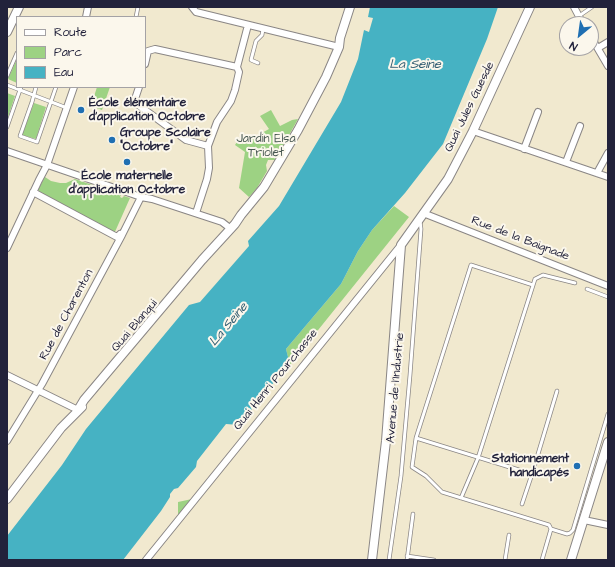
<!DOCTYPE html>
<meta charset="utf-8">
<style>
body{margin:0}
#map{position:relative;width:615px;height:567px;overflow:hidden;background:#f1e9cf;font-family:"Architects Daughter",sans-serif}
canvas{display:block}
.frame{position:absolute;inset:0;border:8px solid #22223b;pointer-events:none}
.legend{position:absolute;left:16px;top:16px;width:130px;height:72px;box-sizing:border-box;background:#fbf7ec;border:1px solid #a4a2a5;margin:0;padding:5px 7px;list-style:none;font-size:12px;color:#22223b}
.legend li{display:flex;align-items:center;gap:8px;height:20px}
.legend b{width:20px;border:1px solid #a4a2a5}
.north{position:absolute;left:559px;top:16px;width:40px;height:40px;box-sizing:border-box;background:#fbf7ec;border:1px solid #a4a2a5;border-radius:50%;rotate:209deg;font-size:11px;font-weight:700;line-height:16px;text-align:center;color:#22223b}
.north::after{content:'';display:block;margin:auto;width:14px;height:18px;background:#1f6fb2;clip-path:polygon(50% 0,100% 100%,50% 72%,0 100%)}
</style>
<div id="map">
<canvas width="615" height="567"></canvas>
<div class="frame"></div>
<ul class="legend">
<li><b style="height:5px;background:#fff"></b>Route</li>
<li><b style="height:11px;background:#9dd283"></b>Parc</li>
<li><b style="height:11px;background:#46b2c3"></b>Eau</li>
</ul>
<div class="north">N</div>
</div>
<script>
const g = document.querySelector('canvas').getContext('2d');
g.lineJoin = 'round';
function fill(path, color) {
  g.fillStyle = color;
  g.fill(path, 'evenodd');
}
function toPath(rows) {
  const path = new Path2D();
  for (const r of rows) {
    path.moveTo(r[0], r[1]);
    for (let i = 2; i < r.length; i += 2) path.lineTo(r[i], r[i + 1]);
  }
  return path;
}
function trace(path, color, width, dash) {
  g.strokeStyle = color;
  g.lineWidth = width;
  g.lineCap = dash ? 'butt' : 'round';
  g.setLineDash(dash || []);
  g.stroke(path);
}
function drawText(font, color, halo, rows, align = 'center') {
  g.font = font + ' "Architects Daughter",sans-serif';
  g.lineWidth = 4;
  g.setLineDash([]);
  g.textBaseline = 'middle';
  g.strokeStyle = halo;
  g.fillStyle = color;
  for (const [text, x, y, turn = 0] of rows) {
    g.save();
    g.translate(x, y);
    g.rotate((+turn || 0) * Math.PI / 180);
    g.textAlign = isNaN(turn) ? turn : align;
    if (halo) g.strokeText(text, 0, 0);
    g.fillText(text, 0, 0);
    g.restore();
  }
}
fill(toPath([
 [17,59,17,83,8,79],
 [97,87,110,87,102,110,91,106],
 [7,93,15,96,7,120],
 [34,103,46,107,36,139,22,135],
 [271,110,280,126,292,120,298,119,275,160,268,160,266,165,267,171,257,188,249,197,239,188,245,152,235,145,239,139,247,143,249,140,269,129,260,116],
 [45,177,51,181,60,183,66,183,75,179,121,195,120,197,122,198,124,196,130,198,114,234,39,194,39,188],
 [394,206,409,217,290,365,286,349,341,284,358,251,372,230],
 [192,499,178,516,178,502]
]), '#9dd283');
fill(toPath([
 [370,7,498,7,487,39,443,144,405,193,372,230,358,251,341,284,286,349,290,365,267,390,263,389,250,406,252,410,240,425,226,424,197,461,196,467,178,488,174,489,170,494,170,497,161,511,123,560,7,560,7,536,62,465,86,429,189,305,200,302,249,246,248,241,279,206,341,102,358,59,364,30,369,32,373,18,368,17]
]), '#46b2c3');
const lane = toPath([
 [579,16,592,7],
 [136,17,138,7],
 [258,63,251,60,256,41,262,35,263,29],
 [7,76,17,53],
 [7,85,67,108],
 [36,87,32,102,20,136,37,142,56,87],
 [7,127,21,87],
 [587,289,608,297],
 [416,438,471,265,533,285],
 [461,498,478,458,535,279,543,275,575,283],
 [522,504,532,474],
 [551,529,567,534,570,533,573,530,608,414],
 [407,556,434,560],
 [389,560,401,476,410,375,421,229,420,221],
 [407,560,413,514],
 [505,560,509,535],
 [542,560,551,529,549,525,442,492,426,476,412,467,416,438,532,474,557,391]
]);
const street = toPath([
 [192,7,196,12,339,47],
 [574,7,583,24],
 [86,17,88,7],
 [591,37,608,66],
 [598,48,608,42],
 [145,64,148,51,155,49,237,67],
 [139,87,135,99,137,104,186,140,208,146],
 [473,131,608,177],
 [524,149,538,112],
 [7,151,141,197,152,199,222,222,231,229],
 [566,162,580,126],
 [597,173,608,153],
 [33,192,117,237,120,234],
 [196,213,207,179,209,168,208,146,217,122,231,101,235,90,239,72,237,67,248,25],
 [423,213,608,286],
 [7,248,39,180,47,165,74,87],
 [7,375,78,410],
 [7,441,42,384,122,235,141,197],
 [584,520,608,525],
 [146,560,401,245]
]);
const secondary = toPath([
 [7,32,19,7],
 [78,410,84,400,202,260,235,224,241,215,264,187,298,130,326,77,339,47,340,38,350,7],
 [7,499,61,428,82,407],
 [372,560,386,441,401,245,448,179,473,131,530,7],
 [571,560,608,442]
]);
trace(lane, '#8a8685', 4.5);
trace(street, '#8a8685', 8);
trace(secondary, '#8a8685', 10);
trace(lane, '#fff', 3);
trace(street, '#fff', 6);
trace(secondary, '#fff', 8);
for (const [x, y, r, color] of [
 [81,110,4,"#1f6fb2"],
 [112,140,4,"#1f6fb2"],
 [127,162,4,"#1f6fb2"],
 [577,466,4,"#1f6fb2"]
]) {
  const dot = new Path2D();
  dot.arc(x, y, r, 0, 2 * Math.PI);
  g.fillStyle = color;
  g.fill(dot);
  trace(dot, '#fbf7ec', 1.5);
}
drawText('bold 12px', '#22223b', '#fbf7ec', [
 ["École élémentaire",89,103],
 ["d'application Octobre",89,117],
 ["Groupe Scolaire",120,133],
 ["\"Octobre\"",120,147],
 ["École maternelle",127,176,"center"],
 ["d'application Octobre",127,190,"center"],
 ["Stationnement",569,459,"right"],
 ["handicapés",569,473,"right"]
], 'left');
drawText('12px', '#22223b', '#fbf7ec', [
 ["Quai Jules Guesde",470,107,-64],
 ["Rue de la Baignade",520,239,21],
 ["Rue de Charenton",67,315,-62],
 ["Quai Blanqui",135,326,-50],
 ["Quai Henri Pourchasse",276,380,-51],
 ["Avenue de l'Industrie",396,388,-85]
]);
drawText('12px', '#475751', '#fbf7ec', [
 ["Jardin Elsa",266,139],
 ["Triolet",266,153]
]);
drawText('italic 13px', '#305c71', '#fbf7ec', [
 ["La Seine",415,65],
 ["La Seine",229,325,-50]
]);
</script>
